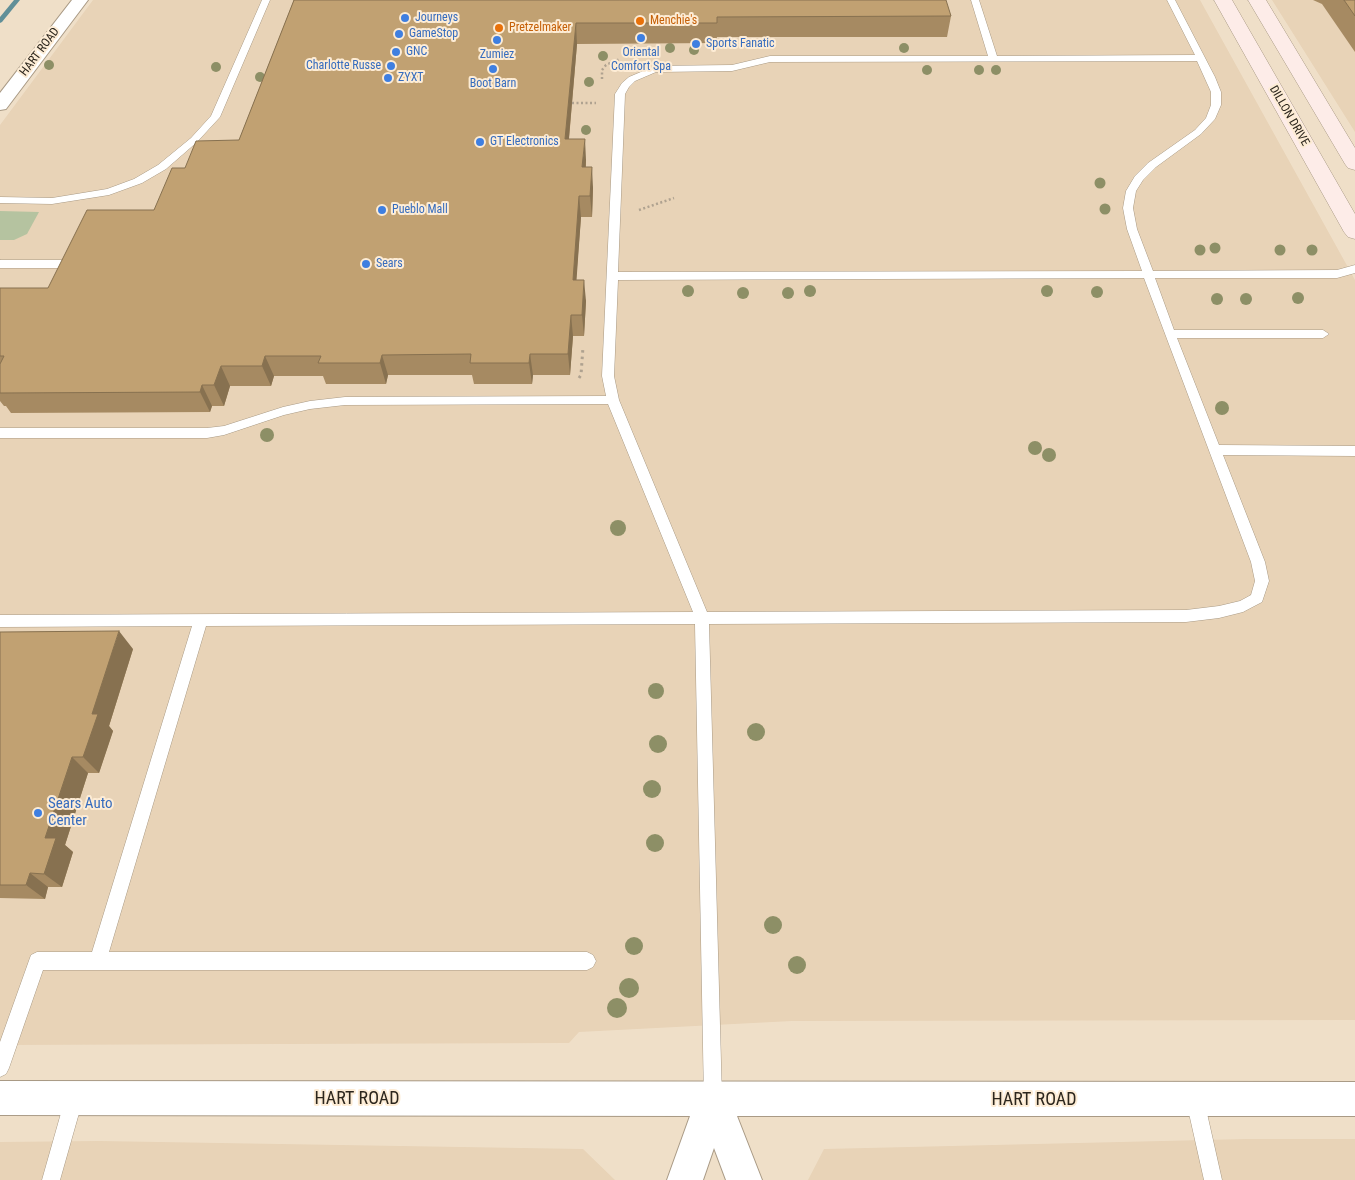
<!DOCTYPE html>
<style>
body{margin:0}
canvas{display:block;background:#efdfc8}
</style>
<canvas width="1355" height="1180"></canvas>
<script>
const g = document.querySelector('canvas').getContext('2d');
g.lineJoin = 'round';
function fill(path, color) {
  g.fillStyle = color;
  g.fill(path, 'evenodd');
}
function toPath(rows) {
  const path = new Path2D();
  for (const r of rows) {
    path.moveTo(r[0], r[1]);
    for (let i = 2; i < r.length; i += 2) path.lineTo(r[i], r[i + 1]);
  }
  return path;
}
function trace(path, color, width, dash) {
  g.strokeStyle = color;
  g.lineWidth = width;
  g.lineCap = dash ? 'butt' : 'round';
  g.setLineDash(dash || []);
  g.stroke(path);
}
function drawText(font, color, halo, rows, align = 'center') {
  g.font = font + ' "Roboto Condensed",sans-serif';
  g.lineWidth = 4;
  g.setLineDash([]);
  g.textBaseline = 'middle';
  g.strokeStyle = halo;
  g.fillStyle = color;
  for (const [text, x, y, turn = 0] of rows) {
    g.save();
    g.translate(x, y);
    g.rotate((+turn || 0) * Math.PI / 180);
    g.textAlign = isNaN(turn) ? turn : align;
    if (halo) g.strokeText(text, 0, 0);
    g.fillText(text, 0, 0);
    g.restore();
  }
}
fill(toPath([
 [93,0,1200,0,1355,280,1355,1020,792,1021,579,1032,569,1043,0,1045,0,125],
 [1272,0,1355,0,1355,132],
 [1247,1139,1355,1139,1355,1180,808,1180,824,1149],
 [99,1141,583,1149,615,1180,0,1180,0,1142]
]), '#e8d3b7');
fill(toPath([
 [0,211,39,212,27,234,14,240,0,240]
]), '#b5c3a0');
fill(toPath([
 [14,0,20,0,2,22,0,23,0,17,14,0]
]), '#608f98');
const lane = toPath([
 [262,0,270,0,220,117,197,142,166,169,142,183,109,195,52,204,0,203,0,197,52,198,107,189,134,179,158,165,191,138,211,116,262,0],
 [971,0,979,0,997,56,1195,55,1167,0,1175,0,1215,77,1221,92,1221,105,1215,119,1201,134,1156,167,1143,180,1136,191,1133,208,1137,229,1153,271,1337,270,1355,265,1355,273,1337,278,1155,278,1174,330,1323,330,1329,334,1323,338,1177,338,1219,445,1355,446,1355,456,1223,455,1265,562,1269,581,1262,602,1243,612,1219,618,1186,622,709,624,722,1099,719,1105,713,1108,707,1105,704,1099,695,624,206,626,109,952,587,952,593,955,596,961,593,967,587,970,43,970,9,1068,6,1074,0,1077,0,1042,31,955,37,952,92,952,192,626,0,627,0,615,693,612,608,404,345,405,310,409,284,415,224,435,207,438,0,438,0,428,207,428,224,426,283,407,310,401,345,397,606,396,602,376,615,94,622,83,629,77,655,66,732,65,770,56,988,56,971,0],
 [1197,61,1211,92,1211,105,1206,118,1195,130,1148,163,1135,176,1126,191,1123,208,1127,229,1142,271,618,272,625,94,629,87,635,81,656,72,732,71,770,62,1197,61],
 [1144,278,1251,562,1255,581,1251,595,1240,601,1219,606,1186,610,707,612,619,400,614,376,618,280,1144,278],
 [0,260,66,260,71,264,66,268,0,268,0,260],
 [74,1090,80,1093,83,1099,60,1180,42,1180,65,1099,68,1093,74,1090],
 [1195,1091,1201,1094,1204,1100,1222,1180,1204,1180,1186,1100,1189,1094,1195,1091]
]);
const street = toPath([
 [72,0,88,0,6,109,0,110,0,93,72,0],
 [0,1081,1355,1082,1355,1116,737,1116,762,1180,726,1180,714,1148,703,1180,667,1180,690,1116,0,1115,0,1081]
]);
const secondary = toPath([
 [1214,0,1232,0,1355,214,1355,239,1348,237,1344,232,1214,0],
 [1248,0,1266,0,1355,148,1355,170,1348,168,1345,164,1248,0]
]);
trace(lane, '#a99a85', 1);
trace(street, '#a99a85', 2);
trace(secondary, '#a99a85', 1);
trace(toPath([
 [602,79,602,70,606,65,620,59],
 [572,103,596,103],
 [639,210,674,198]
]), '#afa290', 2.5, [2, 2.5]);
trace(toPath([
 [579,378,581,375,583,347]
]), '#afa290', 3, [2.5, 4]);
fill(lane, '#fff');
fill(street, '#fff');
fill(secondary, '#fdece8');
g.fillStyle = '#8d8f66';
for (const [x, y, r] of [
 [728,43,5],
 [670,48,5],
 [904,48,5],
 [694,50,5],
 [603,56,5],
 [49,65,5],
 [216,67,5],
 [927,70,5],
 [979,70,5],
 [996,70,5],
 [260,77,5],
 [589,82,5],
 [586,130,5],
 [1100,183,5.5],
 [1105,209,5.5],
 [1215,248,5.5],
 [1200,250,5.5],
 [1280,250,5.5],
 [1312,250,5.5],
 [688,291,6],
 [810,291,6],
 [1047,291,6],
 [1097,292,6],
 [743,293,6],
 [788,293,6],
 [1298,298,6],
 [1217,299,6],
 [1246,299,6],
 [1222,408,7],
 [267,435,7],
 [1035,448,7],
 [1049,455,7],
 [618,528,8],
 [656,691,8],
 [756,732,9],
 [658,744,9],
 [652,789,9],
 [655,843,9],
 [773,925,9],
 [634,946,9],
 [797,965,9],
 [629,988,10],
 [617,1008,10]
]) {
  g.beginPath();
  g.arc(x, y, r, 0, 2 * Math.PI);
  g.fill();
}
fill(toPath([
 [294,0,951,16,947,37,717,37,716,43,577,44,569,139,586,160,586,167,593,188,592,217,581,217,576,280,586,301,584,336,573,336,570,375,533,375,532,384,474,384,472,375,388,375,386,384,326,384,323,376,274,376,271,386,230,386,224,406,212,406,210,412,11,413,6,406,4,406,0,401,0,288,48,288,154,210,185,168,239,140],
 [1313,0,1355,0,1355,52,1322,4],
 [0,632,133,649,109,726,113,731,99,773,88,773,65,845,73,852,62,887,48,887,45,899,0,898]
]), '#a68a62');
fill(toPath([
 [576,23,577,44,567,160,565,139],
 [585,139,586,160,584,188,582,167],
 [592,167,593,188,592,217,590,196],
 [579,196,581,217,575,301,573,280],
 [584,280,586,301,584,336,582,315],
 [571,315,573,336,570,375,568,354],
 [530,354,533,375,532,384,529,363],
 [382,355,388,375,386,384,380,363],
 [265,356,274,376,271,386,262,366],
 [221,366,230,386,224,406,214,385],
 [202,385,212,406,210,412,200,392],
 [119,631,133,649,109,726,113,731,99,773,83,757,92,714],
 [72,757,88,773,65,845,73,852,62,887,44,874,45,838],
 [30,873,48,887,45,899,26,885]
]), '#877150');
const building = toPath([
 [294,0,946,0,951,16,717,17,717,23,576,23,565,139,585,139,582,167,592,167,590,196,579,196,573,280,584,280,582,315,571,315,568,354,530,354,529,363,470,363,471,354,382,355,380,363,318,363,321,356,265,356,262,366,221,366,214,385,202,385,200,392,0,393,0,364,4,356,0,356,0,288,48,288,87,210,154,210,172,168,185,168,196,141,239,140,294,0],
 [1344,0,1355,0,1355,16,1344,0],
 [119,631,92,714,98,714,83,757,72,757,45,838,56,838,44,874,30,873,26,885,0,885,0,632,119,631]
]);
fill(building, '#c1a172');
trace(building, '#877150', 1);
for (const [x, y, r, color] of [
 [405,18,5,"#3f7fe0"],
 [640,21,5,"#e8710a"],
 [499,28,5,"#e8710a"],
 [399,34,5,"#3f7fe0"],
 [641,38,5,"#3f7fe0"],
 [497,40,5,"#3f7fe0"],
 [696,44,5,"#3f7fe0"],
 [396,52,5,"#3f7fe0"],
 [391,66,5,"#3f7fe0"],
 [493,69,5,"#3f7fe0"],
 [388,78,5,"#3f7fe0"],
 [480,142,5,"#3f7fe0"],
 [382,210,5,"#3f7fe0"],
 [366,264,5,"#3f7fe0"],
 [38,813,5,"#3f7fe0"]
]) {
  const dot = new Path2D();
  dot.arc(x, y, r, 0, 2 * Math.PI);
  g.fillStyle = color;
  g.fill(dot);
  trace(dot, '#fdecd5', 2);
}
drawText('12px', '#366cbe', '#fdecd5', [
 ["Journeys",415,18],
 ["GameStop",409,34],
 ["Sports Fanatic",706,44],
 ["GNC",406,52],
 ["Oriental",641,53,"center"],
 ["Comfort Spa",641,67,"center"],
 ["Zumiez",497,55,"center"],
 ["Charlotte Russe",381,66,"right"],
 ["ZYXT",398,78],
 ["Boot Barn",493,84,"center"],
 ["GT Electronics",490,142],
 ["Pueblo Mall",392,210],
 ["Sears",376,264]
], 'left');
drawText('12px', '#c56008', '#fdecd5', [
 ["Menchie's",650,21],
 ["Pretzelmaker",509,28]
], 'left');
drawText('12px', '#2c261d', '#fdecd5', [
 ["HART ROAD",40,52,-53],
 ["DILLON DRIVE",1289,116,60]
]);
drawText('15px', '#366cbe', '#fdecd5', [
 ["Sears Auto",48,804],
 ["Center",48,821]
], 'left');
drawText('18px', '#2c261d', '#fdecd5', [
 ["HART ROAD",357,1099],
 ["HART ROAD",1034,1100]
]);
</script>
